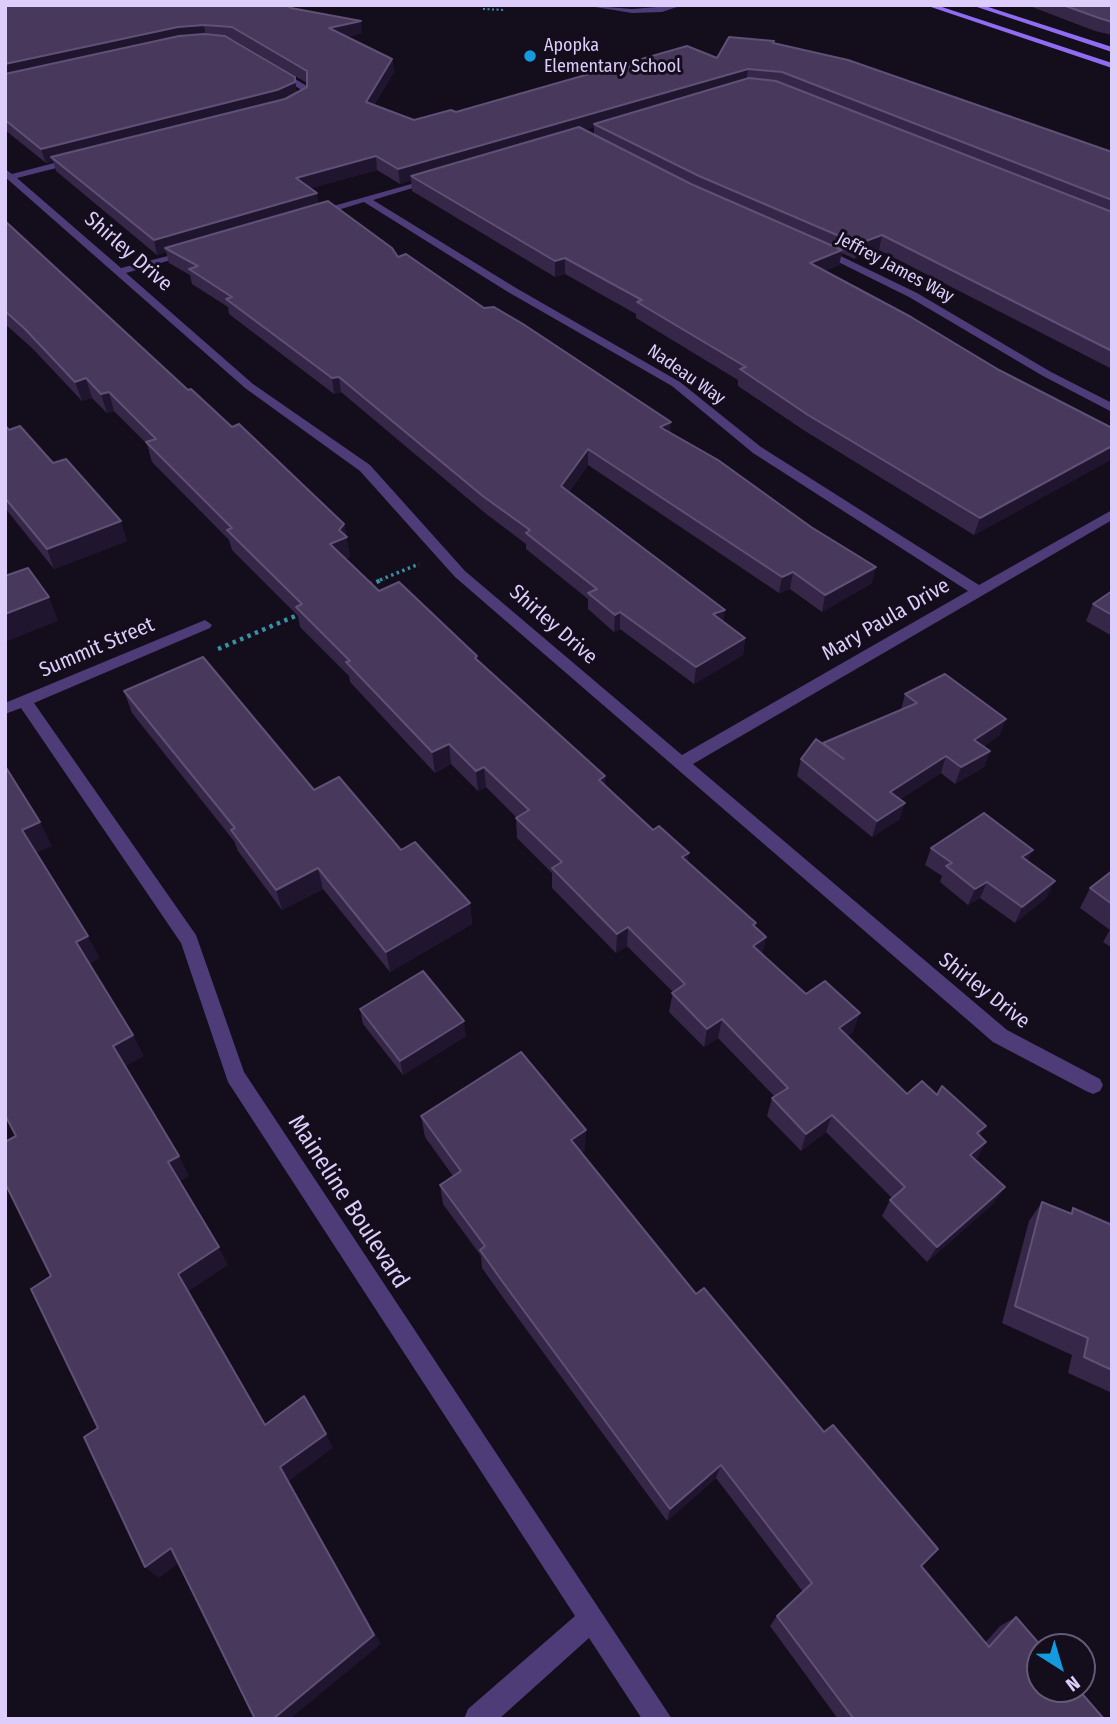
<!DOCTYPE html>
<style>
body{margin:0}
#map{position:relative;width:1117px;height:1724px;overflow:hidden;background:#130d1c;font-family:"Fira Sans Condensed",sans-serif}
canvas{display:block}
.frame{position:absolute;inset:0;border:7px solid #ddcdfb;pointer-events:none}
.north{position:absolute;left:1026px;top:1633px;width:70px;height:70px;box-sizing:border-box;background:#130d1c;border:2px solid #645a75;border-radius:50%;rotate:143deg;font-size:19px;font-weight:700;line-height:28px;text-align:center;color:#ddcdfb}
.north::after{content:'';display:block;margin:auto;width:24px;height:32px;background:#149adf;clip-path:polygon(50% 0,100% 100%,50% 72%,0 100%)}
</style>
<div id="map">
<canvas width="1117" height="1724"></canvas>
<div class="frame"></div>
<div class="north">N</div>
</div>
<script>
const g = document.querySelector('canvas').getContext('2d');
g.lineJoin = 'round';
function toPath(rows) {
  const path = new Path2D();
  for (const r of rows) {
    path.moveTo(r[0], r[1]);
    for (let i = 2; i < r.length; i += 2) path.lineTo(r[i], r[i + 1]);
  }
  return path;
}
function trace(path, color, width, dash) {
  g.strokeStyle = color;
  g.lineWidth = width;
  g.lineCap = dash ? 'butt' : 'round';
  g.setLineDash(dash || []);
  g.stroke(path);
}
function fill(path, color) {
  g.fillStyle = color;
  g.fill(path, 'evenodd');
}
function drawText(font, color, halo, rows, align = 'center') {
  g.font = font + ' "Fira Sans Condensed",sans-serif';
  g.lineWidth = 6;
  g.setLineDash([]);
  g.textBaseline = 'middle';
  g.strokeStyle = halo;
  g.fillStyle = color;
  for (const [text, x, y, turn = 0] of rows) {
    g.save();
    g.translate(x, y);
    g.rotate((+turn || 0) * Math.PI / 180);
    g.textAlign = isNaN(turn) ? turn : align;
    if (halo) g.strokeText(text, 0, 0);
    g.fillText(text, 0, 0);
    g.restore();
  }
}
trace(toPath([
 [483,9,505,10]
]), '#3790a4', 2, [2, 2.5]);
trace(toPath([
 [380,580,419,564]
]), '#3790a4', 3.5, [2.5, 3.5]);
trace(toPath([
 [369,585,384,579],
 [218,649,300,614]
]), '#3790a4', 4.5, [3.5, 4.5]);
fill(toPath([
 [583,5,632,9,683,5,662,12,632,13,583,5]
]), '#4d3c77');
fill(toPath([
 [274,70,280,70,307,86,307,100,288,107,288,103,300,97,300,89,274,74,274,70],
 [77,157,80,162,17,178,121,268,195,249,195,253,126,273,253,384,370,465,465,571,682,755,968,591,753,453,672,386,508,292,364,202,315,217,312,216,312,212,436,177,436,181,373,200,516,288,680,382,761,447,979,585,1112,510,1112,520,693,764,1007,1030,1100,1079,1103,1085,1100,1091,1093,1094,1086,1091,993,1042,455,577,360,471,245,388,5,177,5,169,12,174,77,157],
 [820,246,917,293,1051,372,1112,403,1112,412,1043,376,909,297,816,251,815,249,820,246],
 [205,620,212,625,210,628,34,703,196,935,244,1072,672,1719,642,1719,589,1638,499,1719,464,1719,468,1709,575,1616,228,1082,181,943,21,708,5,714,5,703,205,620]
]), '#4d3c77');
fill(toPath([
 [925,5,936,5,1112,63,1112,68,925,5],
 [971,5,982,5,1112,47,1112,52,971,5]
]), '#906cf2');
fill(toPath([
 [5,5,291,8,362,33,347,37,392,59,394,72,374,105,414,120,456,112,717,58,774,43,1112,152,1112,369,879,250,855,259,842,253,839,265,825,271,999,370,1112,428,1112,459,974,535,805,431,738,386,738,380,636,318,636,314,565,274,555,277,412,191,411,180,400,184,377,170,311,188,319,204,398,257,484,308,670,433,872,583,822,612,790,589,779,593,588,465,569,492,723,622,745,638,743,655,694,684,620,629,614,632,588,609,588,599,526,549,526,544,485,513,341,392,334,394,229,314,228,307,192,284,190,275,169,263,166,252,157,255,56,171,53,161,46,163,5,130],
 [231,39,234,40,307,83,307,87,297,92],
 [594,127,594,135,584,130],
 [1027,5,1112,5,1112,35,1095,31],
 [5,221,188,390,344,524,350,557,345,559,379,591,478,660,605,776,605,785,766,937,762,955,806,994,853,1032,847,1036,907,1094,980,1136,986,1142,975,1160,994,1203,927,1262,882,1216,890,1200,892,1198,826,1132,801,1151,767,1116,772,1098,775,1097,718,1038,704,1047,669,1012,673,992,627,946,616,953,552,888,552,873,517,838,516,818,517,818,486,787,478,791,451,764,435,773,350,682,349,676,300,627,298,616,232,550,229,540,152,462,147,444,114,411,107,413,92,398,82,401,32,348,5,324],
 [5,425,9,430,53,463,127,541,54,569,5,508],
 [1112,591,1112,636,1086,621,1093,604],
 [124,691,314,790,401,850,470,903,472,924,390,972,323,889,282,910,238,851,234,841,132,713],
 [905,694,1000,735,984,746,990,751,984,767,955,784,941,773,900,799,900,819,872,837,797,776,801,759,823,744,823,743,901,710],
 [931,848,1028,861,1047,897,1015,923,980,898,968,905,940,882,942,876,925,865],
 [1112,871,1112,948,1103,942,1110,930,1080,908,1090,888],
 [360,1009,466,1036,403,1075,363,1024],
 [421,1116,585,1150,581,1153,696,1294,985,1643,1000,1626,1016,1617,1104,1719,838,1719,770,1626,777,1616,803,1592,716,1478,667,1521,504,1299,482,1268,481,1256,443,1204,440,1185,453,1176,425,1137],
 [1042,1202,1070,1213,1073,1208,1112,1225,1112,1393,1068,1373,1072,1355,1002,1323,1029,1221]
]), '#362748');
fill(toPath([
 [361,21,362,33,331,41,329,28],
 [204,25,206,37,5,78,5,64,178,27],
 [392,59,394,72,367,116,366,102],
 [748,69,746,82,594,124,594,127,416,179,411,176,411,180,400,184,398,169],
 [295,77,297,95,51,157,53,161,46,163,41,149],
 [376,156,377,170,298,192,296,178],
 [317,193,319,207,165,248,166,252,157,255,154,240],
 [882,235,879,250,855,259,858,244],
 [842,250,839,265,807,278,810,263],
 [565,258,565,274,555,277,555,261],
 [339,377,341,392,334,394,332,378],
 [86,378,92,398,82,401,75,382],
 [109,392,114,411,107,413,101,394],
 [671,422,670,439,660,427],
 [1112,446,1112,459,974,535,980,518],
 [588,449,588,465,561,503,561,486],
 [121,521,127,541,54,569,47,549],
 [344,524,350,557,333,564,330,544],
 [876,567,872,583,822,612,825,595],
 [793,572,790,589,779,593,782,577],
 [49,597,58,621,5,642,5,614],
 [725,610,723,626,713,614],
 [620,612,620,629,614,632,615,615],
 [745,638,743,655,694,684,696,667],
 [1006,719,1000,735,968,756,974,740],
 [449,744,451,764,435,773,432,752],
 [990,751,984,767,955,784,961,767],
 [946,756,941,773,885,808,890,792],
 [484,767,486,787,478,791,476,771],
 [605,776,604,796,599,780],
 [905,803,900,819,872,837,877,821],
 [40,822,52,846,34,854,22,830],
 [1033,850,1025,866,1022,857],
 [689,853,686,873,682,857],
 [318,868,323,889,282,910,276,890],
 [1055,881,1047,897,1015,923,1022,907],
 [987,882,980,898,968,905,975,889],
 [470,903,472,924,390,972,386,952],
 [628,927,627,946,616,953,617,934],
 [88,936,100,958,87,965,76,942],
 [766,937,762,956,753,946],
 [860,1013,853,1032,833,1046,839,1028],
 [722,1019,718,1038,704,1047,707,1029],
 [464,1021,466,1036,403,1075,400,1061],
 [133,1035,144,1056,124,1067,113,1046],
 [832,1115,826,1132,801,1151,806,1134],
 [986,1126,976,1143,977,1133],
 [586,1130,585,1150,570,1160,571,1140],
 [986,1142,977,1159,961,1172,970,1155],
 [179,1156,189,1176,179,1182,168,1162],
 [1005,1187,994,1203,927,1262,937,1247],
 [219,1247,228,1265,189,1291,274,1439,178,1274],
 [326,1434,333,1448,289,1481,381,1644,290,1719,273,1719,280,1467],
 [721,1465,716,1478,667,1521,670,1509],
 [171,1548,184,1559,159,1578,145,1567]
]), '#20152f');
const building = toPath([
 [5,5,286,5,291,8,361,21,329,28,392,59,366,102,414,120,451,110,456,112,687,46,717,58,729,37,774,41,773,43,848,60,1112,152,1112,200,782,72,748,69,398,169,376,156,296,178,317,193,154,240,51,157,285,99,307,87,307,71,232,27,204,25,178,27,5,64,5,5],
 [1063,5,1112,5,1112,22,1099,18,1063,5],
 [204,34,225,36,295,77,295,82,277,90,41,149,5,120,5,74,179,36,204,34],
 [749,78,776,81,1112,212,1112,351,882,235,858,244,699,176,594,124,749,78],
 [579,127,691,184,842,250,810,263,911,317,999,370,1112,428,1112,446,980,518,808,415,740,369,746,367,637,302,642,300,565,258,555,261,411,176,579,127],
 [328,201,392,248,398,257,406,254,484,308,494,307,523,324,671,422,660,427,718,460,811,527,876,567,825,595,793,572,782,577,588,449,561,486,725,610,713,614,745,638,696,667,620,612,615,615,588,593,597,589,526,533,530,530,484,497,339,377,332,378,226,299,232,297,189,269,198,266,165,248,328,201],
 [5,221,188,390,191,389,232,427,239,424,344,524,339,530,347,537,330,544,379,591,399,582,477,656,475,658,605,776,599,780,653,830,659,826,689,853,682,857,756,923,753,925,766,937,753,946,806,994,825,981,860,1013,839,1028,907,1094,922,1081,937,1095,942,1086,986,1126,977,1133,986,1142,970,1155,1005,1187,937,1247,890,1200,905,1187,832,1115,806,1134,772,1098,788,1088,722,1019,707,1029,672,993,685,984,628,927,617,934,552,868,562,862,516,818,529,810,484,767,476,771,449,744,432,752,346,662,350,661,296,607,302,604,227,530,232,528,146,442,156,439,109,392,101,394,86,378,75,382,25,329,5,311,5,221],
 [5,425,9,430,20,426,53,463,66,459,121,521,47,549,5,498,5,425],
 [28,568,49,597,5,614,5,576,28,568],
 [1112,591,1112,615,1093,604,1112,591],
 [203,657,314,790,339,777,401,850,415,842,470,903,386,952,318,868,276,890,231,830,235,828,124,691,203,657],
 [945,674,1006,719,974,740,990,751,961,767,946,756,890,792,905,803,877,821,801,759,816,739,844,759,823,743,917,703,905,694,945,674],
 [5,766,40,822,22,830,88,936,76,942,133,1035,113,1046,179,1156,168,1162,219,1247,178,1274,265,1425,304,1396,326,1434,280,1467,374,1635,273,1719,255,1719,171,1548,145,1567,84,1437,98,1428,31,1289,51,1276,5,1183,5,1142,16,1136,5,1115,5,766],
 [984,813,1033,850,1022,857,1055,881,1022,907,987,882,975,889,946,866,952,863,931,848,984,813],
 [1112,871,1112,904,1090,888,1112,871],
 [423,971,464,1021,400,1061,360,1009,423,971],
 [521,1052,586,1130,571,1140,696,1294,704,1288,824,1432,833,1425,938,1549,921,1566,989,1647,1016,1617,1042,1647,1040,1647,1040,1689,1078,1689,1104,1719,852,1719,853,1718,777,1616,812,1583,721,1465,670,1509,502,1281,480,1250,485,1246,440,1185,461,1171,421,1116,521,1052],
 [1042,1202,1072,1214,1073,1208,1112,1225,1112,1370,1084,1357,1088,1338,1015,1306,1042,1202]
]);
fill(building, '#48395c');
trace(building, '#5f5075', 2);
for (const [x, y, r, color] of [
 [530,56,7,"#149adf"]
]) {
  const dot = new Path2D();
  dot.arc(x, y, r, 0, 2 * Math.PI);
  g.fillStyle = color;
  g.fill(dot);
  trace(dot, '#130d1c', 2.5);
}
drawText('18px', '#ddcdfb', '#130d1c', [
 ["Apopka",544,46],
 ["Elementary School",544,67]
], 'left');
drawText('18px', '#ddcdfb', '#130d1c', [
 ["Jeffrey James Way",895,268,28],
 ["Nadeau Way",686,375,35]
]);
drawText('21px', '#ddcdfb', '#130d1c', [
 ["Shirley Drive",128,252,41],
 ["Mary Paula Drive",886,620,-30],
 ["Shirley Drive",553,625,41],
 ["Summit Street",97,648,-23],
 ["Shirley Drive",984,991,38]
]);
drawText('24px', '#ddcdfb', '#130d1c', [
 ["Maineline Boulevard",348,1202,57]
]);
</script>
